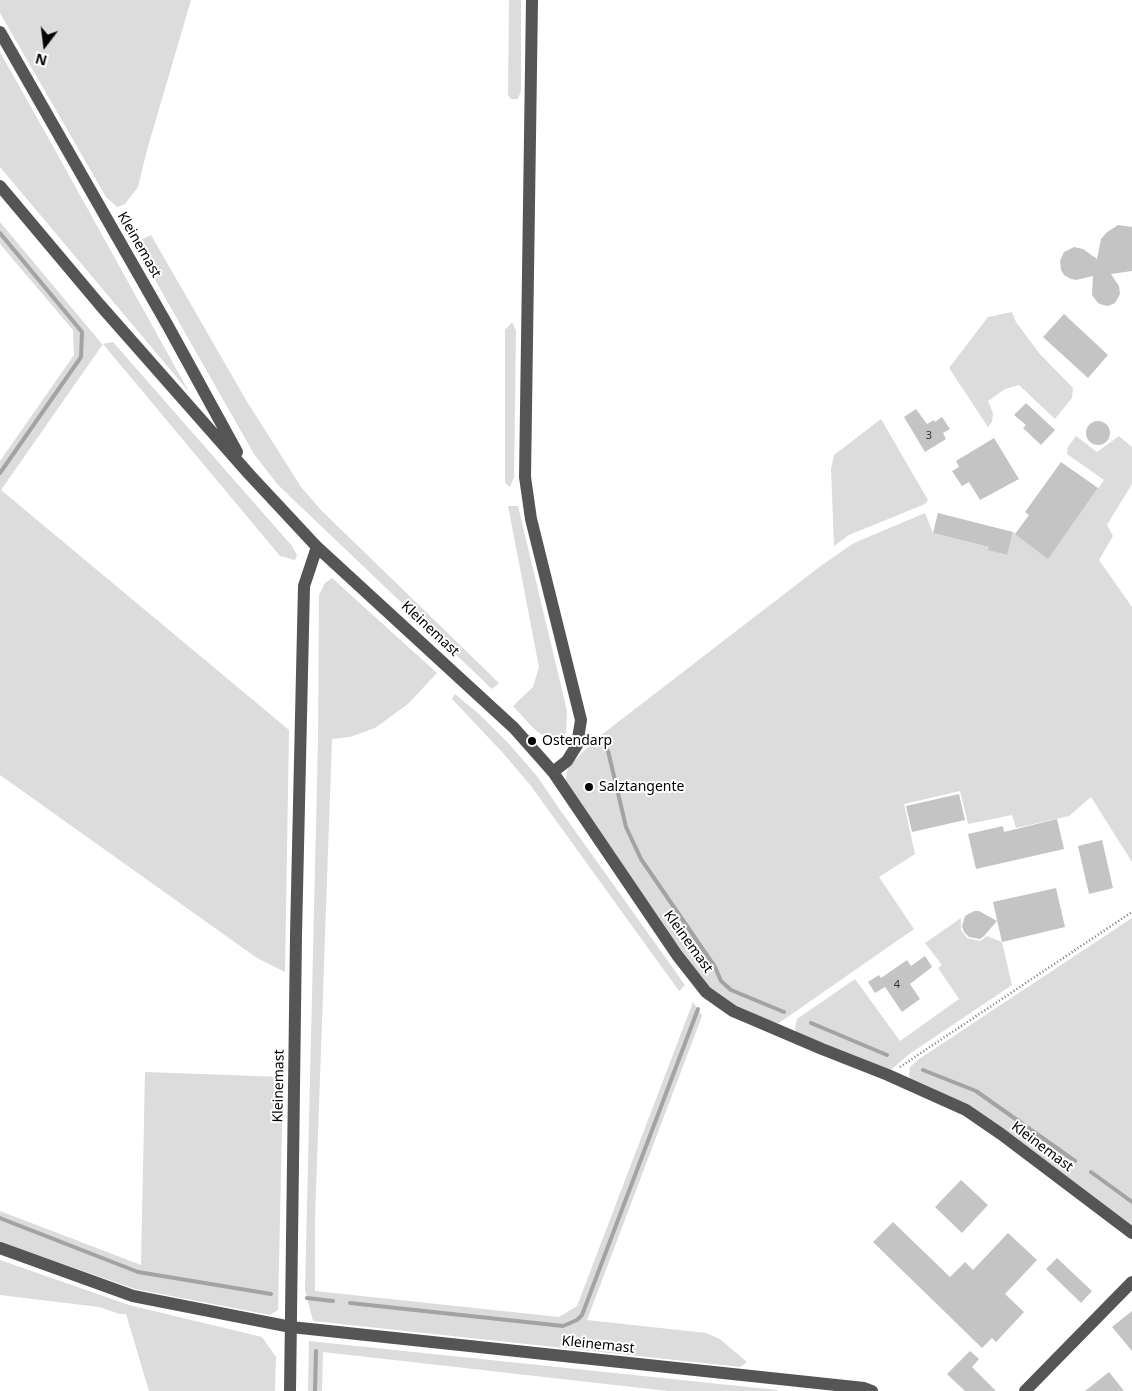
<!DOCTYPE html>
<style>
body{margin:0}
#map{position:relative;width:1132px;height:1391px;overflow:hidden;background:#fff;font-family:"Noto Sans",sans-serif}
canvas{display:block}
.north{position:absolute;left:20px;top:20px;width:50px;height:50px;-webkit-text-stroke:4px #fff;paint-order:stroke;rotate:195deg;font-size:14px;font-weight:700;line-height:20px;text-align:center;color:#000}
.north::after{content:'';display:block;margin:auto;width:18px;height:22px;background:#000;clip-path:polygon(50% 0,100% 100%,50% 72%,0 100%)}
</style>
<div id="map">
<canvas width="1132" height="1391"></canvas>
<div class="north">N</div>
</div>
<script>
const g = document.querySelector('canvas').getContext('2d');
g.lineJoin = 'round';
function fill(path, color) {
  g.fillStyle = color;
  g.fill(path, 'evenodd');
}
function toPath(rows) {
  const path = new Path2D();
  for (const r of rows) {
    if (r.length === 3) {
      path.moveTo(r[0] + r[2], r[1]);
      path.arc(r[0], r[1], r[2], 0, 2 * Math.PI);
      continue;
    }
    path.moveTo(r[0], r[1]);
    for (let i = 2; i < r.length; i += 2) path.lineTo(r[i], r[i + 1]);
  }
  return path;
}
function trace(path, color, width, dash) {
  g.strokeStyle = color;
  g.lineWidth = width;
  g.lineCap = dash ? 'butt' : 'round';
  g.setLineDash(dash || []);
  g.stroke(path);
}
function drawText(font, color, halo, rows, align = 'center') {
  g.font = font + ' "Noto Sans",sans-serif';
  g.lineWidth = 4;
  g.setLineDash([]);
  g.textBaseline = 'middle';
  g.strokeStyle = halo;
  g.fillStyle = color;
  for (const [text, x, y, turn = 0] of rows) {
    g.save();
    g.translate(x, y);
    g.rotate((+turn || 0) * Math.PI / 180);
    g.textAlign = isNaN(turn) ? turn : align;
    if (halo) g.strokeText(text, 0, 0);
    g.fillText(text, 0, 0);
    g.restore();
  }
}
fill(toPath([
 [0,0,191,0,147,150,138,187,125,204,117,207,106,197,0,13],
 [509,0,521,0,521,91,518,99,511,99,508,95],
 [0,52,45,132,189,392,0,167],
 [0,222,102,344,113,342,292,546,297,555,295,560,280,556,103,344,1,490,289,730,285,972,257,958,0,775,0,461,74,355,73,330,0,244],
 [151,235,246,400,301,487,321,510,499,683,492,689,278,485,254,454,134,243],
 [1012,312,1016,322,1039,353,1073,388,1072,398,1055,419,1019,385,1005,389,988,401,993,413,992,422,988,427,949,368,988,317],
 [512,322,516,331,514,477,510,487,505,483,505,330],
 [881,419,928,500,925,504,849,535,834,546,831,469,834,455],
 [1076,436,1097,452,1119,436,1132,447,1132,484,1107,525,1113,536,1099,560,1132,607,1132,862,1091,797,1069,816,1016,828,1012,815,968,824,960,791,904,804,915,854,879,877,914,929,779,1023,772,1024,726,1002,701,980,565,785,568,767,596,739,822,565,854,543,925,513,933,533,989,547,989,550,1006,555,1013,532,1048,558,1104,480,1067,454,1068,447],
 [518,506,567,711,566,733,559,739,549,740,534,729,513,706,533,687,539,667,508,506],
 [332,578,437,673,408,704,375,728,350,737,332,739,315,1218,315,1291,559,1317,577,1306,693,1002,702,1016,587,1320,706,1333,720,1339,747,1362,740,1367,313,1321,305,1290,318,741,319,595,325,583],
 [455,694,479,714,509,744,537,776,558,807,685,985,679,991,531,786,503,753,452,699],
 [961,918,961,930,967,938,980,941,987,936,1002,942,1012,985,908,1055,892,1069,886,1070,796,1032,795,1028,797,1019,855,979,900,1041,959,999,938,968,942,965,925,943],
 [1132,918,1132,1227,986,1118,911,1081,909,1076,910,1067,919,1059],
 [145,1072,283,1077,278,1310,270,1315,135,1289,0,1242,0,1211,141,1265],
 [0,1260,129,1305,262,1337,276,1357,275,1391,149,1391,126,1314,120,1314,99,1307,0,1295],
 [309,1341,777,1390,777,1391,668,1391,323,1352,322,1391,308,1391]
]), '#dcdcdc');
trace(toPath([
 [0,233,82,332,81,357,0,473],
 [608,751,626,827,641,859,715,967,721,981,731,990,784,1012],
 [811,1023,887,1055],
 [923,1070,976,1091,1075,1161],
 [1091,1172,1132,1202],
 [0,1218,138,1272,271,1294],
 [307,1298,333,1301],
 [350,1303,563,1326,577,1320,582,1315,698,1009],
 [315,1391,316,1351]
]), '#a3a3a3', 4);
fill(toPath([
 [1118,225,1132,227,1132,271,1111,274,1119,286,1120,294,1115,303,1108,306,1103,305,1098,303,1092,295,1093,276,1076,280,1071,279,1064,275,1061,270,1060,261,1064,252,1074,247,1083,249,1097,259,1101,239,1106,233],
 [1064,314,1108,355,1088,378,1043,337],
 [1026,403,1055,430,1041,445,1023,428,1026,425,1014,415],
 [916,409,927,424,934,420,935,422,942,417,950,429,943,433,946,439,925,452,904,417],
 [1098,433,12],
 [994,438,1019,479,980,500,969,482,962,486,952,471,959,467,956,461],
 [1061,462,1098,488,1048,559,1015,534,1029,515,1025,512],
 [938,513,1013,532,1007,555,988,550,989,547,933,533],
 [959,794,965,820,912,832,906,806],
 [1057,819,1064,849,976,869,968,834,1003,826,1004,832],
 [1102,840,1113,888,1089,894,1078,846],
 [1056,888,1065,927,1002,942,993,902],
 [974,911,979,911,997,921,984,936,980,939,969,937,964,932,962,926,965,916],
 [925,956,932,967,910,984,920,999,902,1012,885,987,875,993,868,982,879,975,881,978,907,960,911,966],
 [961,1180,988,1205,962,1233,935,1207],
 [893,1222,950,1277,965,1262,973,1270,1008,1233,1037,1260,1005,1294,1024,1312,996,1342,992,1338,982,1348,873,1242],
 [1057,1258,1092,1291,1081,1303,1046,1269],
 [1132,1311,1132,1351,1112,1327],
 [970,1351,979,1359,972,1367,996,1391,965,1391,947,1374],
 [1109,1372,1124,1391,1085,1391]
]), '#c4c4c4');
trace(toPath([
 [900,1067,1132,912]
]), '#777', 2.5, [1, 2.5]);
trace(toPath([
 [532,0,525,477,531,519,581,720,577,745,567,761,553,772],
 [0,32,168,326,237,452],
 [0,186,100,305,249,474,317,547,514,728,553,772,677,955,706,992,733,1011,822,1049,888,1075,966,1110,1001,1134,1132,1233],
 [0,1248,133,1296,291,1327,864,1388,872,1391],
 [290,1391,296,935,304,586,317,547],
 [1025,1391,1132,1282]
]), '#555', 12);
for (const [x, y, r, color] of [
 [532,741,5,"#000"],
 [589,787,5,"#000"]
]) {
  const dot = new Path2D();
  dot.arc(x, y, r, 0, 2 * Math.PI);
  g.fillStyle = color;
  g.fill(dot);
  trace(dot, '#fff', 2);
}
drawText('11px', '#313131', null, [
 ["3",929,436],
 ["4",897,985]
]);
drawText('14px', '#000', '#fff', [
 ["Kleinemast",139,245,60],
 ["Kleinemast",430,629,43],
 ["Kleinemast",688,942,54],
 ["Kleinemast",279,1086,-89],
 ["Kleinemast",1042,1147,37],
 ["Kleinemast",598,1345,6]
]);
drawText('14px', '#000', '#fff', [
 ["Ostendarp",542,741],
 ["Salztangente",599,787]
], 'left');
</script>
